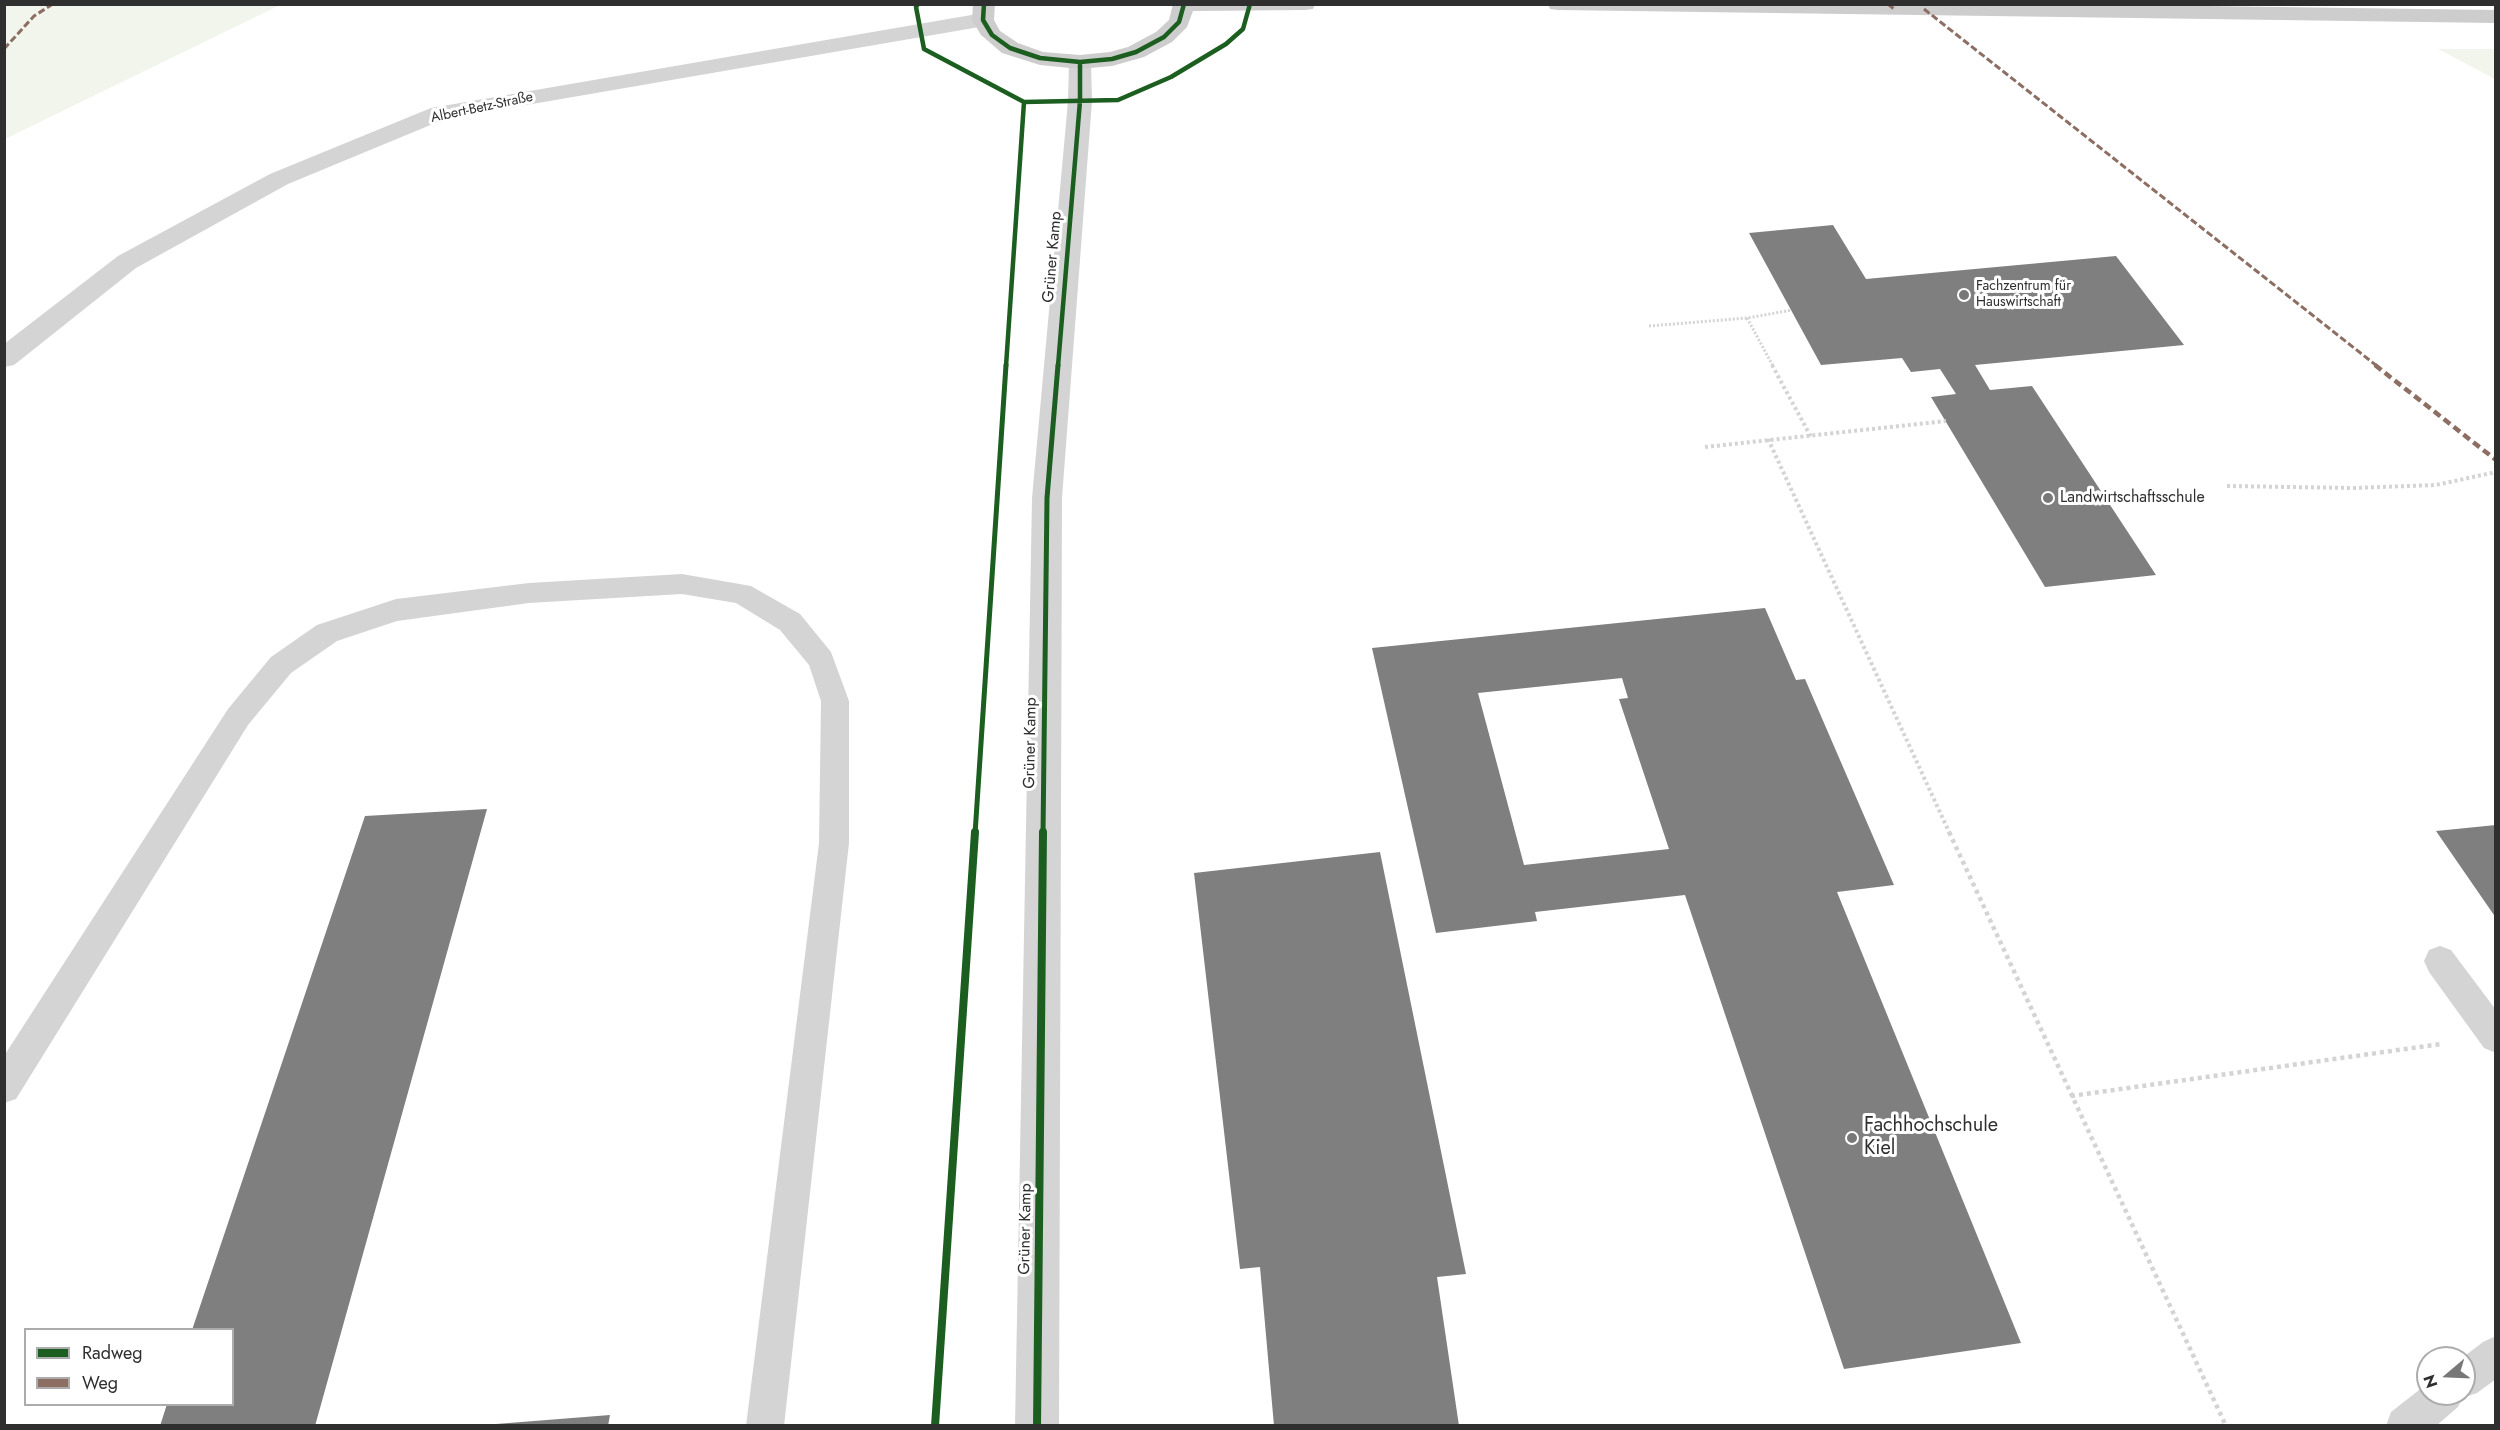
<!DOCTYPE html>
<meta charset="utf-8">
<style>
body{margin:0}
#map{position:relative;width:2500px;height:1430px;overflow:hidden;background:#fff;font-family:Jost,sans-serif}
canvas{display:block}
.frame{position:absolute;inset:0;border:6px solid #2f2f2f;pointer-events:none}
.legend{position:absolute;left:24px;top:1328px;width:210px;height:78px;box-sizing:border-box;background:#fff;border:2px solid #acacac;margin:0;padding:8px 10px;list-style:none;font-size:18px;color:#2f2f2f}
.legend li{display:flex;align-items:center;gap:12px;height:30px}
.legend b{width:30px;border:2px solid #acacac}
.north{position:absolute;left:2416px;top:1346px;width:60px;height:60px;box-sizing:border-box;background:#fff;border:2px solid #acacac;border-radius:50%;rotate:251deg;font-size:16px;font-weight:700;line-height:24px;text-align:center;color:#2f2f2f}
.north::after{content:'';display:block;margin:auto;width:21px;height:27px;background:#787878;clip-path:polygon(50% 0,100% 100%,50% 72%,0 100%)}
</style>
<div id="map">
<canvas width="2500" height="1430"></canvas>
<div class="frame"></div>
<ul class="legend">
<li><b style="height:8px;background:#1b5e20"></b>Radweg</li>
<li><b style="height:8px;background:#8d6e63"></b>Weg</li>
</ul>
<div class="north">N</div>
</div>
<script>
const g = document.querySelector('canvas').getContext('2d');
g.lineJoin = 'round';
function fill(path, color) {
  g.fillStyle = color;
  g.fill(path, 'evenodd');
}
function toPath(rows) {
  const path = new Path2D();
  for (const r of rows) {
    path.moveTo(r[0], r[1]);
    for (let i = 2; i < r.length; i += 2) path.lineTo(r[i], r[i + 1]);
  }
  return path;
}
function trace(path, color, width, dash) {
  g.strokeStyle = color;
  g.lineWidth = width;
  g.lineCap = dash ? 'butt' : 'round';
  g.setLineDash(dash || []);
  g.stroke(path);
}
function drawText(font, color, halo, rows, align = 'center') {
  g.font = font + ' Jost,sans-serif';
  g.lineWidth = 6;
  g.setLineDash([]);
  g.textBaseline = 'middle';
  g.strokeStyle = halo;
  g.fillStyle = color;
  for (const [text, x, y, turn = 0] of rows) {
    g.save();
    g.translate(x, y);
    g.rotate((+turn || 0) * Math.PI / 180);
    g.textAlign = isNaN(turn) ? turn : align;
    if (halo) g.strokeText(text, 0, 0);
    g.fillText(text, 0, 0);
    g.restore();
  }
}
fill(toPath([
 [4,5,5,4,280,5,5,139],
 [2438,49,2495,49,2495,79]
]), '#f1f5ec');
fill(toPath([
 [1833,225,1866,279,2116,256,2184,345,1975,365,1990,390,2032,386,2156,575,2045,587,1931,397,1956,394,1940,369,1911,372,1902,358,1821,365,1749,233],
 [1765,608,1796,680,1805,679,1894,885,1837,892,2021,1343,1844,1369,1685,895,1535,912,1537,921,1436,933,1372,648],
 [1622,678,1628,698,1619,699,1669,849,1524,865,1478,693],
 [487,809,315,1426,160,1426,167,1404,232,1404,232,1330,192,1330,365,816],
 [2496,825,2496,918,2436,831],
 [1380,852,1466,1274,1437,1277,1459,1426,1274,1426,1260,1267,1240,1269,1194,873],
 [610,1415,608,1426,496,1426,496,1424]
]), '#7f7f7f');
trace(toPath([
 [1747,318,1773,366],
 [1649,326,1747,318,1792,310]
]), '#d4d4d4', 3, [2, 2]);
trace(toPath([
 [1772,365,1811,437],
 [1768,439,1950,834],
 [1705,447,1946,421],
 [2227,486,2353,488,2436,485,2496,472]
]), '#d4d4d4', 4, [3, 3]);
trace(toPath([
 [1949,832,2226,1426],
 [2071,1096,2441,1044]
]), '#d4d4d4', 4.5, [4, 4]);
fill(toPath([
 [682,574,751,586,800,614,831,652,849,701,849,843,784,1426,746,1426,819,843,821,701,809,665,780,630,736,603,682,594,529,603,397,621,337,641,291,673,248,725,16,1099,4,1103,4,1056,228,709,271,657,317,625,396,599,529,583,682,574],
 [2440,946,2451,950,2496,1010,2496,1053,2484,1048,2429,972,2424,961,2429,950,2440,946],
 [2496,1336,2496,1379,2477,1393,2462,1398,2458,1407,2436,1426,2386,1426,2391,1412,2428,1383,2428,1394,2464,1394,2464,1358,2462,1358,2483,1342,2496,1336]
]), '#d4d4d4');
fill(toPath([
 [983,13,991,15,994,20,991,25,445,119,288,184,136,268,14,365,4,367,4,344,118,256,270,174,431,108,983,13]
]), '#d4d4d4');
fill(toPath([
 [1080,55,1088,57,1091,62,1092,101,1062,498,1059,1426,1015,1426,1032,498,1068,101,1069,62,1072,57,1080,55]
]), '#d4d4d4');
fill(toPath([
 [973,4,995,4,994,20,1000,31,1018,43,1043,52,1080,55,1110,52,1128,47,1156,32,1169,20,1173,4,1315,4,1313,9,1305,10,1193,11,1187,27,1172,42,1144,57,1112,66,1080,69,1040,65,1002,53,981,35,972,20,973,4],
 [1548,4,2061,4,2496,10,2496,23,1558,10,1550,9,1548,4]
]), '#cdcdcd');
trace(toPath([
 [1888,4,1894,9],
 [1924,9,2377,366],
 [4,49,34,16,53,4]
]), '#8d6e63', 3, [7, 3]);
trace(toPath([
 [2375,365,2496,460]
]), '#8d6e63', 4.5, [8, 4.5]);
trace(toPath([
 [918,4,916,7,924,49,1024,102,1118,100,1171,77,1226,44,1243,29,1250,4],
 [984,4,983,20,992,35,1010,48,1040,58,1080,62,1112,59,1136,52,1164,37,1179,22,1184,4],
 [1006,366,1024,102],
 [1058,366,1080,101,1080,62]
]), '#1b5e20', 4.5);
trace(toPath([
 [975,834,1006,365],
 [1043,834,1047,498,1058,365]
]), '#1b5e20', 5);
trace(toPath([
 [935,1426,975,832],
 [1037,1426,1043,832]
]), '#1b5e20', 8);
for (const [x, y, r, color] of [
 [1964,295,6,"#787878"],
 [2048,498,6,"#787878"],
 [1852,1138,6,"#787878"]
]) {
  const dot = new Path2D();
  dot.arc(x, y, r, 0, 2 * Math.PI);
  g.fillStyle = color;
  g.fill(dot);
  trace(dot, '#fff', 2);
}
drawText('14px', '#2f2f2f', '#fff', [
 ["Albert-Betz-Straße",482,108,-12]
]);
drawText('14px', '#2f2f2f', '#fff', [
 ["Fachzentrum für",1976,287],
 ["Hauswirtschaft",1976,303]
], 'left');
drawText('16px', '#2f2f2f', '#fff', [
 ["Grüner Kamp",1053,257,-85],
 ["Grüner Kamp",1031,743,-89],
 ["Grüner Kamp",1026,1229,-89]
]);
drawText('16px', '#2f2f2f', '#fff', [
 ["Landwirtschaftsschule",2060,498]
], 'left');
drawText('20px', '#2f2f2f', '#fff', [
 ["Fachhochschule",1864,1126],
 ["Kiel",1864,1149]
], 'left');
</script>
